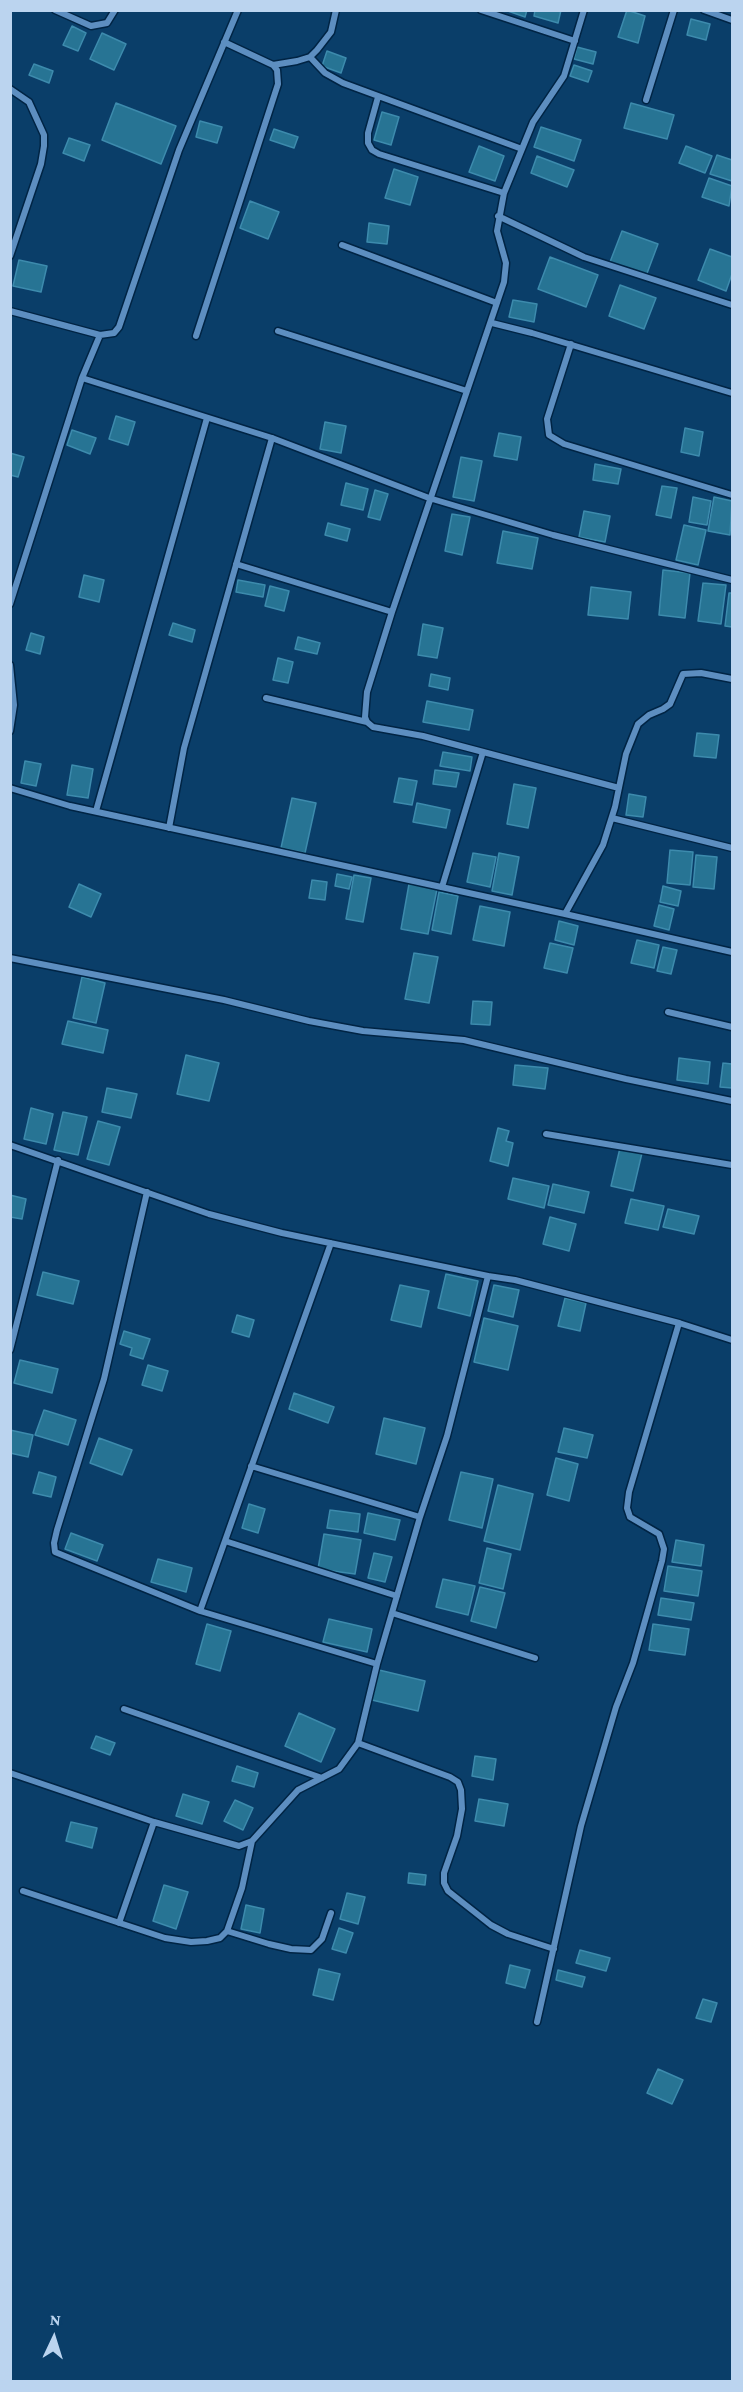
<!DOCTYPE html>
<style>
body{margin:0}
#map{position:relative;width:743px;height:2392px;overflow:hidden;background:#0a3e69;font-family:"Crimson Pro",serif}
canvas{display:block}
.frame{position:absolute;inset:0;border:12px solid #bbd4ef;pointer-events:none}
.north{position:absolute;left:24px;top:2308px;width:60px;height:60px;-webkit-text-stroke:4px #0a3e69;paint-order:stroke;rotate:4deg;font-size:16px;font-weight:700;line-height:24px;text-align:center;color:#bbd4ef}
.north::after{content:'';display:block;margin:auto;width:21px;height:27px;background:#bbd4ef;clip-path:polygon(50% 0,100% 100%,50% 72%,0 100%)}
</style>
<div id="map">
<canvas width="743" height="2392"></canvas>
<div class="frame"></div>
<div class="north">N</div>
</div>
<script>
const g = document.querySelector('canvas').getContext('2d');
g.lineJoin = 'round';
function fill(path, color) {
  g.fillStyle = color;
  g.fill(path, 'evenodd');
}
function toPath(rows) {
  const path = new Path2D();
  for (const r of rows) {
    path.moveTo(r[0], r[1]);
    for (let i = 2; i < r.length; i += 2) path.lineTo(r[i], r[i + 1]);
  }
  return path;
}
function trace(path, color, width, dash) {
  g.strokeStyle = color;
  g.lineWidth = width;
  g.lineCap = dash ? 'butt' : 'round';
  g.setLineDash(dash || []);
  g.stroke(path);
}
const building = toPath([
 [505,10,527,10,525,17,505,10],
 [535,10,561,10,558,23,534,16,535,10],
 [627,10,645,16,638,43,618,37,627,10],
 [691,19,710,24,706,40,687,35,691,19],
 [72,26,86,33,78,51,63,45,72,26],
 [102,33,126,44,114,70,90,59,102,33],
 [577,47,596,52,593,64,574,59,577,47],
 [327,51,346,58,341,73,322,66,327,51],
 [34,64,53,71,49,83,29,75,34,64],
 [574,65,592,71,588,82,570,76,574,65],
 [116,103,176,126,161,164,102,140,116,103],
 [631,103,674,115,667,139,624,128,631,103],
 [382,112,399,117,391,145,374,140,382,112],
 [200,121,222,127,217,143,196,137,200,121],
 [541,127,581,140,574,161,534,147,541,127],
 [274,129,298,137,294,148,270,140,274,129],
 [69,138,90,145,84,161,63,153,69,138],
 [479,146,504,156,495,181,469,172,479,146],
 [686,146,712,156,705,173,679,163,686,146],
 [717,155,732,160,732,181,710,174,717,155],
 [537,156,574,170,567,187,531,173,537,156],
 [394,169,418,177,410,205,385,198,394,169],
 [709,178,732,186,729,206,702,197,709,178],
 [250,201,279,212,268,239,240,228,250,201],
 [369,223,389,226,387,244,367,242,369,223],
 [622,231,658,244,646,276,610,262,622,231],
 [710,249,732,257,732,274,726,291,698,280,710,249],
 [550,257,598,275,586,307,538,289,550,257],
 [19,260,47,266,41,292,13,286,19,260],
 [620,285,656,298,644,329,609,316,620,285],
 [513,300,537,304,534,322,509,317,513,300],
 [116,416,135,422,128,445,109,439,116,416],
 [325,422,346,426,341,453,320,449,325,422],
 [685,428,703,432,699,456,681,452,685,428],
 [72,430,96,438,90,454,67,445,72,430],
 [499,433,521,437,517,460,494,456,499,433],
 [10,453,24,457,18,477,10,475,10,453],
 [461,457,482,461,474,501,453,497,461,457],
 [595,464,621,469,618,484,593,480,595,464],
 [346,483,368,489,363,510,341,505,346,483],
 [662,486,677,488,671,518,656,515,662,486],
 [375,490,388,494,380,520,368,517,375,490],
 [693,497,711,501,707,525,689,522,693,497],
 [714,497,732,501,730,535,708,531,714,497],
 [584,511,610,516,605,542,579,537,584,511],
 [452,514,470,517,462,555,445,551,452,514],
 [328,523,350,529,347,541,325,535,328,523],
 [684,525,706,530,698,565,676,560,684,525],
 [503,531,538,538,532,569,497,563,503,531],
 [663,570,690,573,685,618,659,615,663,570],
 [84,575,104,580,99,602,79,597,84,575],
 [238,580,265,585,263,597,236,592,238,580],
 [703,583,726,585,721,624,698,621,703,583],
 [270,586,289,591,284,611,265,606,270,586],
 [591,587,631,592,628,619,588,615,591,587],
 [729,593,732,593,732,627,725,626,729,593],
 [173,623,195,630,192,642,169,635,173,623],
 [423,624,443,628,437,658,418,655,423,624],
 [31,633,44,637,40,654,26,650,31,633],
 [298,637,320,643,317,654,295,649,298,637],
 [278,658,293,662,288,683,273,680,278,658],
 [431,674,450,678,448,690,429,686,431,674],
 [427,701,473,710,469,730,423,722,427,701],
 [697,733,719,735,716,758,694,756,697,733],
 [443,752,472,757,470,771,440,766,443,752],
 [25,761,41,764,36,786,21,783,25,761],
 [72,765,93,769,88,798,67,795,72,765],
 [435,770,459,773,456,787,433,784,435,770],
 [399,778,417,781,412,805,394,802,399,778],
 [514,784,536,788,528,828,507,824,514,784],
 [629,794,646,797,643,817,626,815,629,794],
 [292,798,316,803,305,853,281,848,292,798],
 [417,803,450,810,446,828,413,822,417,803],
 [670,850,693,852,690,885,667,883,670,850],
 [473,853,496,857,490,887,467,882,473,853],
 [499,853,519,857,512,895,492,891,499,853],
 [696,855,717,857,714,889,693,887,696,855],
 [337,874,352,877,349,889,335,886,337,874],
 [354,875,371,878,363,922,346,919,354,875],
 [312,880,327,882,325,900,309,898,312,880],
 [79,884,101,894,91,917,69,907,79,884],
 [409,884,437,889,428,934,401,929,409,884],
 [663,886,681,891,678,906,660,902,663,886],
 [439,892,458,896,451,934,432,930,439,892],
 [659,905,674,909,669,930,654,926,659,905],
 [480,906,510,912,504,946,473,940,480,906],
 [559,921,578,926,574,945,555,940,559,921],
 [637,940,659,945,654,968,631,963,637,940],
 [550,943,573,948,567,973,544,968,550,943],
 [663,947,677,950,671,974,657,971,663,947],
 [414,953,438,957,429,1003,405,999,414,953],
 [82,977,105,983,96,1023,73,1018,82,977],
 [473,1001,492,1002,490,1025,471,1024,473,1001],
 [68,1021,108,1030,103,1053,62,1044,68,1021],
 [186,1055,219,1063,209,1101,177,1094,186,1055],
 [679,1058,710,1062,708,1084,677,1080,679,1058],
 [723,1063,732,1064,732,1088,720,1087,723,1063],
 [515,1065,548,1068,545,1089,513,1085,515,1065],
 [107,1088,137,1094,131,1118,102,1112,107,1088],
 [31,1108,53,1114,46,1144,24,1139,31,1108],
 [63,1112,87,1117,78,1155,54,1150,63,1112],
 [98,1121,120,1127,109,1165,87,1159,98,1121],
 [498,1128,509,1131,506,1141,513,1143,508,1166,490,1161,498,1128],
 [620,1148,642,1153,633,1191,611,1186,620,1148],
 [513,1178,549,1186,544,1208,508,1199,513,1178],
 [553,1184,589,1192,584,1213,548,1205,553,1184],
 [10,1195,26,1199,22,1219,10,1217,10,1195],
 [631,1199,664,1206,658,1230,625,1223,631,1199],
 [668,1209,699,1216,694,1234,663,1227,668,1209],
 [550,1217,576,1224,569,1251,543,1244,550,1217],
 [43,1272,79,1281,73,1304,37,1295,43,1272],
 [446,1274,478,1281,470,1316,438,1308,446,1274],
 [400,1285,429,1291,421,1327,391,1320,400,1285],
 [494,1285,519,1290,513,1317,488,1311,494,1285],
 [565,1298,586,1303,580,1331,558,1326,565,1298],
 [237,1315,254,1320,249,1337,232,1332,237,1315],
 [484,1318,518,1326,508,1370,474,1362,484,1318],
 [124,1331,150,1339,143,1359,130,1355,132,1348,120,1344,124,1331],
 [20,1360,58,1369,52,1393,14,1383,20,1360],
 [148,1365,168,1371,162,1391,142,1385,148,1365],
 [294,1393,334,1407,328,1423,289,1409,294,1393],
 [44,1410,76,1420,68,1445,35,1435,44,1410],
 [384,1418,425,1428,416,1464,376,1454,384,1418],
 [564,1428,593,1435,587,1458,558,1452,564,1428],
 [10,1430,33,1435,28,1457,10,1453,10,1430],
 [99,1438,132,1450,122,1475,90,1463,99,1438],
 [556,1458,578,1464,569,1501,547,1495,556,1458],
 [39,1472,56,1477,51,1497,33,1493,39,1472],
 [461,1472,493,1479,482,1528,449,1520,461,1472],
 [498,1485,533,1494,520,1550,484,1541,498,1485],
 [249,1504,265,1509,258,1533,242,1528,249,1504],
 [330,1510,360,1514,358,1532,327,1528,330,1510],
 [368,1513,400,1520,395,1540,364,1533,368,1513],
 [71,1533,103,1545,97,1561,65,1549,71,1533],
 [324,1534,361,1540,355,1574,318,1569,324,1534],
 [676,1540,704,1545,701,1566,672,1562,676,1540],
 [487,1548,511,1554,503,1589,479,1583,487,1548],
 [374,1553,392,1557,385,1582,368,1578,374,1553],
 [158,1559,192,1568,186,1592,151,1582,158,1559],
 [668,1566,702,1571,698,1596,664,1591,668,1566],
 [443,1579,475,1586,468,1615,436,1607,443,1579],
 [480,1587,505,1593,496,1628,471,1621,480,1587],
 [661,1598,694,1603,691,1620,658,1615,661,1598],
 [329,1619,372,1629,367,1652,323,1642,329,1619],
 [207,1624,231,1631,220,1671,196,1664,207,1624],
 [653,1624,689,1629,685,1655,649,1650,653,1624],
 [379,1670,425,1681,418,1711,372,1700,379,1670],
 [299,1713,335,1729,321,1762,285,1746,299,1713],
 [96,1736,115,1743,110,1755,91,1748,96,1736],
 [475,1756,496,1759,493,1780,472,1776,475,1756],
 [237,1766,258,1773,254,1787,232,1781,237,1766],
 [183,1794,209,1802,202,1824,176,1816,183,1794],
 [479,1799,508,1804,504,1826,475,1821,479,1799],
 [235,1800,253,1808,243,1830,224,1821,235,1800],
 [71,1822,97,1828,92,1848,66,1841,71,1822],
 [409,1873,426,1875,425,1885,408,1883,409,1873],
 [164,1885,188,1892,176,1929,153,1921,164,1885],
 [347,1893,365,1897,358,1924,340,1919,347,1893],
 [246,1905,264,1909,260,1933,241,1929,246,1905],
 [339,1928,353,1933,346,1953,332,1949,339,1928],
 [580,1950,610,1958,606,1971,576,1963,580,1950],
 [510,1965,530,1970,525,1988,506,1983,510,1965],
 [319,1969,340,1974,333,2000,313,1995,319,1969],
 [558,1970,585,1977,582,1987,556,1980,558,1970],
 [703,1999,717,2003,711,2022,696,2018,703,1999],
 [658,2069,683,2080,672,2104,647,2093,658,2069]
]);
fill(building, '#277494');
trace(building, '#3d8bad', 1.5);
const minor = toPath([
 [55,10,91,26,107,23,115,10],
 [481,10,575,41],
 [584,10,564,76,533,122,504,193,497,231,506,263,504,282,392,612,367,692,365,717,367,722,373,727,423,736,619,788],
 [704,10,732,20],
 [310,57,325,73,343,83,522,149],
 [273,65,297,61,310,57,317,50,331,32,336,10],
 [10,89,29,102,44,135,44,146,41,164,10,256],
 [378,97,368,133,368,143,372,150,379,154,504,193],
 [646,100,674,10],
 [498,216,584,257,732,305],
 [342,245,497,303],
 [10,311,100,335,114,333,119,327,179,150,238,10],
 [492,323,532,333,732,393],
 [278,331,467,391],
 [196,336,278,84,277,70,273,65,224,42],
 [571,344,547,419,549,435,564,444,732,495],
 [82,378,272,438,429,498,553,535,732,580],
 [236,564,392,612],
 [10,604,82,378,100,335],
 [10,665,14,705,10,731],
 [732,679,701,673,683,674,670,704,663,709,649,715,638,724,626,754,615,807,603,845,565,914,732,952],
 [266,698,367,722],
 [10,788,70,806,565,914],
 [96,811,207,418],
 [612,818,732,848],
 [169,828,184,748,272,438],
 [442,887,483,752],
 [10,958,224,1000,309,1021,363,1031,464,1040,626,1079,732,1101],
 [668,1012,732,1027],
 [546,1134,732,1165],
 [10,1145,209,1214,282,1233,488,1276,515,1280,679,1323,732,1340],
 [147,1192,104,1379,57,1530,54,1543,55,1552,200,1611,377,1664],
 [10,1350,58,1160],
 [251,1466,420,1517],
 [225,1541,397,1596],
 [200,1611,331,1243],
 [392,1613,535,1658],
 [124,1709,322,1778],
 [358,1743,450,1777,458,1782,461,1790,462,1809,457,1836,444,1873,444,1883,448,1891,491,1925,508,1934,554,1949],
 [10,1773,154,1822,239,1846,252,1841,298,1790,339,1769,358,1743,377,1664,420,1517,447,1436,488,1276],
 [23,1891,165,1938,191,1942,207,1941,220,1938,227,1931,242,1888,252,1841],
 [119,1923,154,1822],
 [227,1931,269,1944,291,1949,311,1950,322,1939,331,1913],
 [537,2022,581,1826,616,1707,633,1663,662,1561,664,1549,659,1534,630,1517,627,1508,629,1492,679,1323]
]);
trace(minor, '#002444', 9);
trace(minor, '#5d8ec0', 6);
</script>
